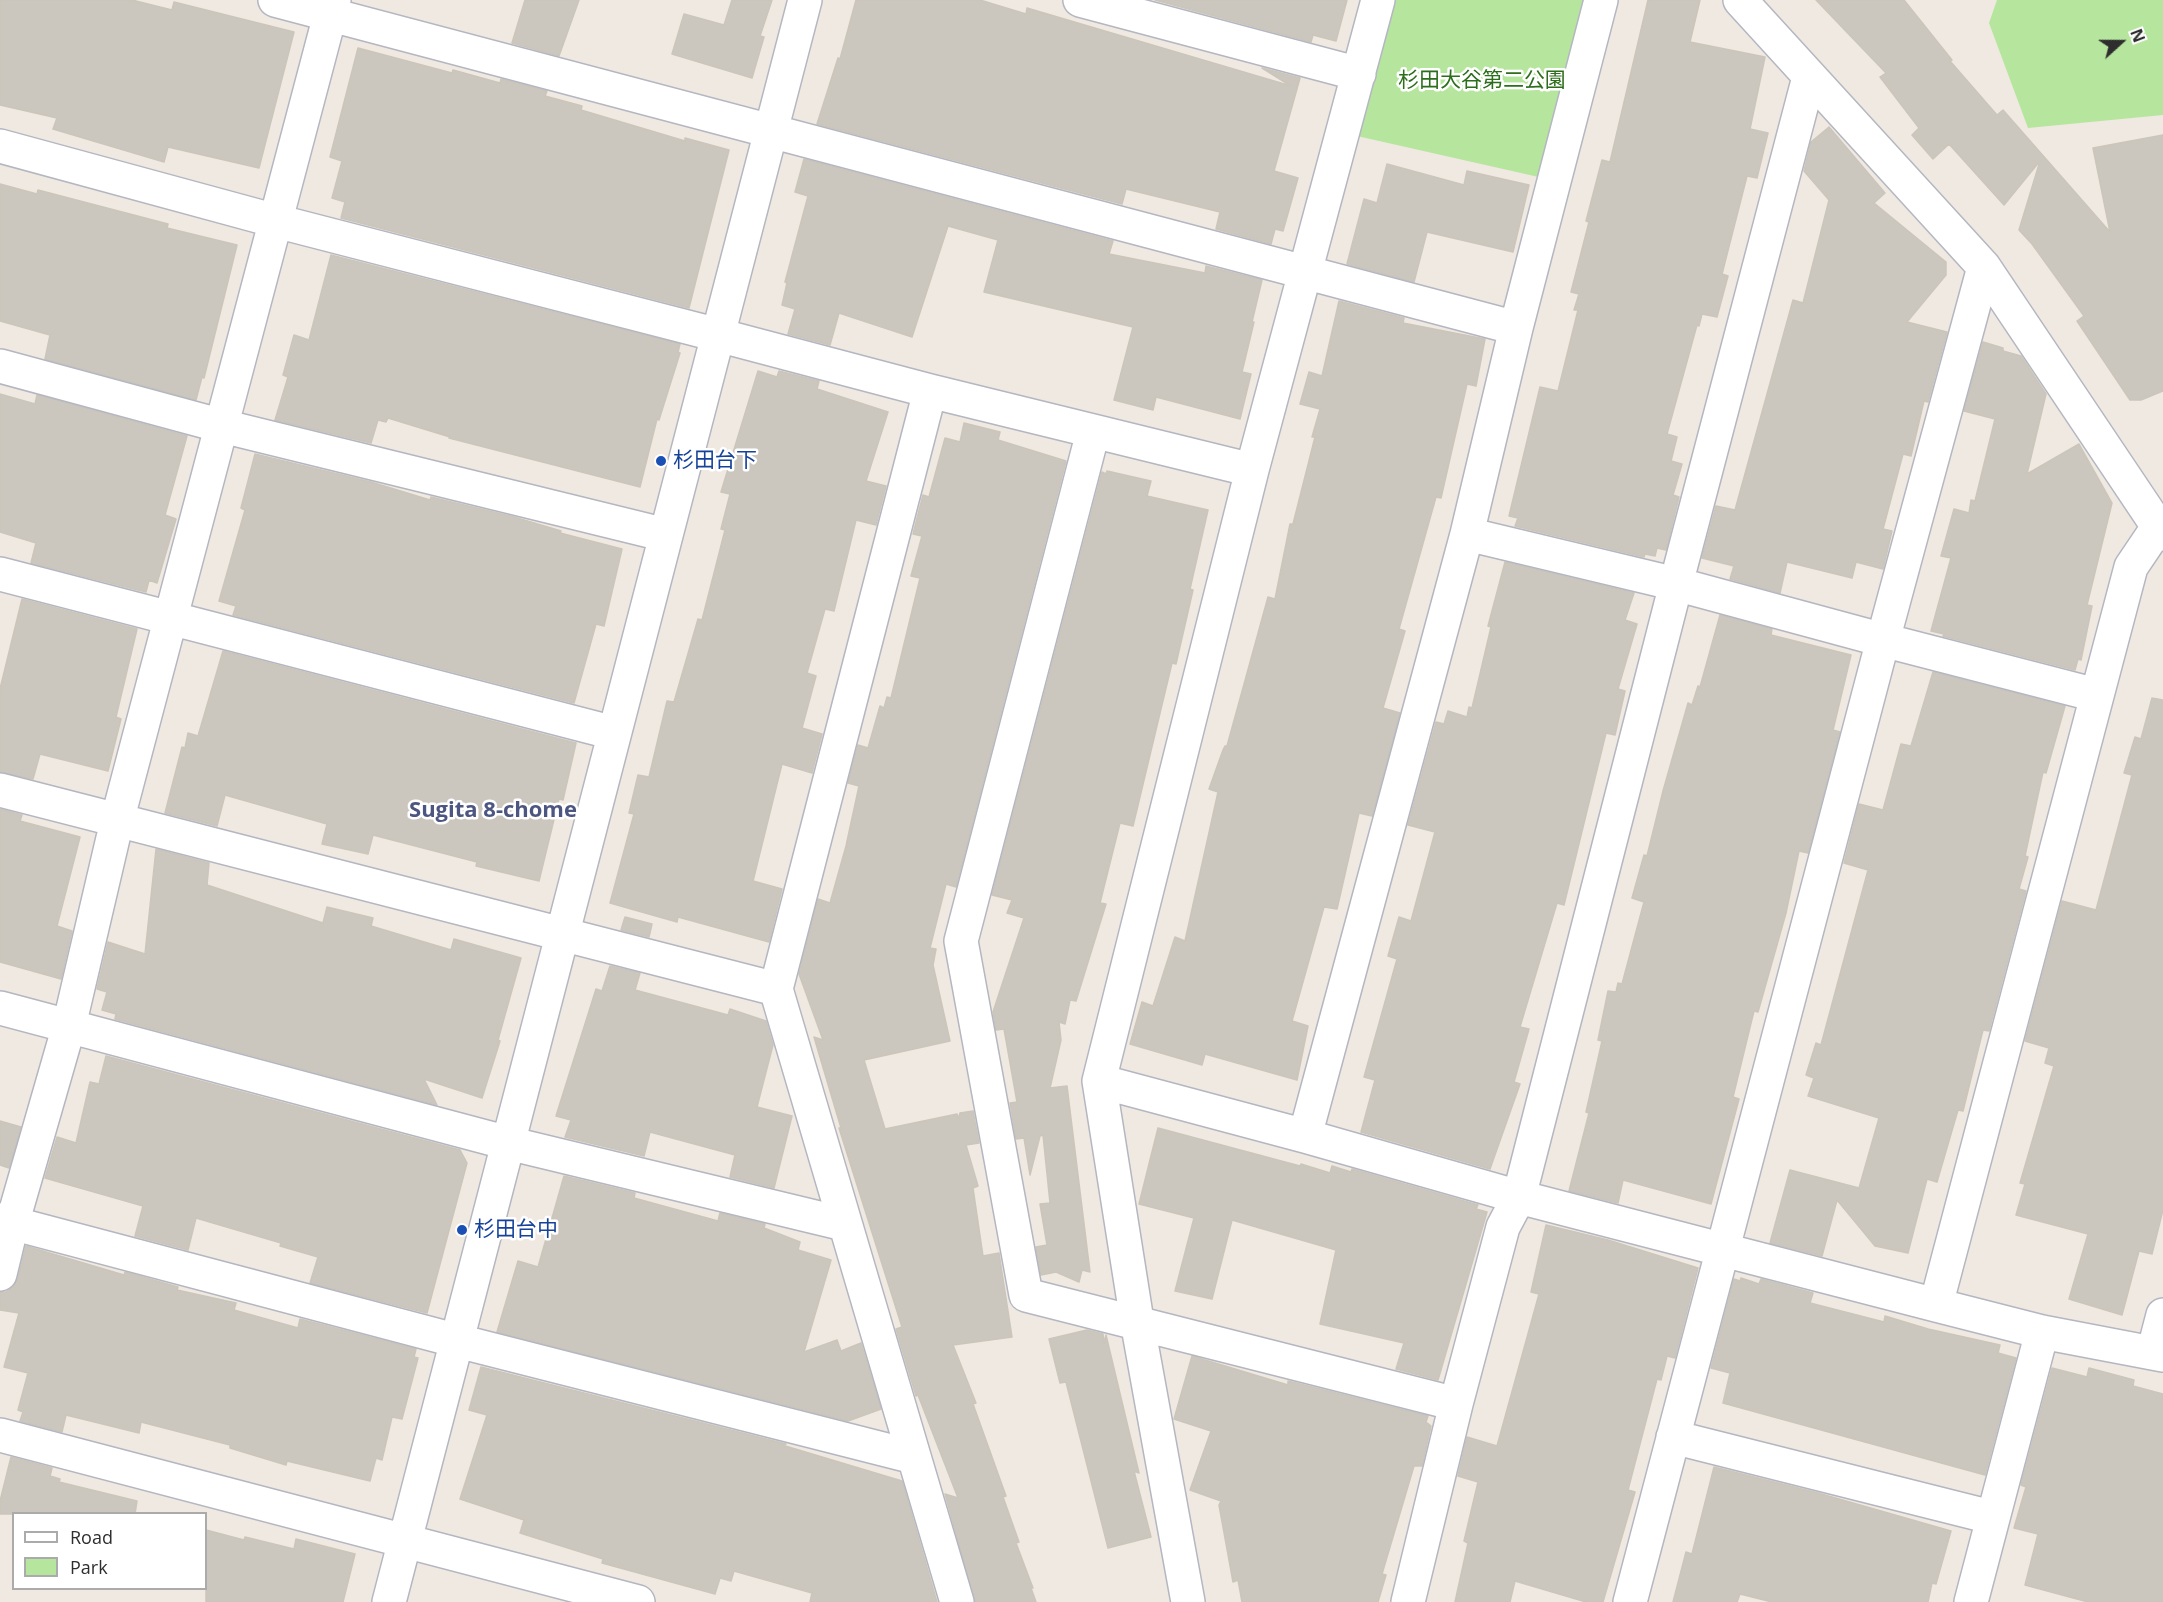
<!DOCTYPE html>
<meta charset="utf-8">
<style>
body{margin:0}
#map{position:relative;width:2163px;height:1602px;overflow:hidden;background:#efe9e1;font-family:"Open Sans",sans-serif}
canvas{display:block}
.legend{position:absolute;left:12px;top:1512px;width:195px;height:78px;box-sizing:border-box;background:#fff;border:2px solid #ababab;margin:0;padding:8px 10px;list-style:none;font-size:18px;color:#2e2e2e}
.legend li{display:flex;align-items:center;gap:12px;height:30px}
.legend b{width:30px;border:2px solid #ababab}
.north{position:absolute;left:2091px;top:12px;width:60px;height:60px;-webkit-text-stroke:4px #fff;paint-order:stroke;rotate:69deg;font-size:16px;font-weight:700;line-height:24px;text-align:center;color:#2e2e2e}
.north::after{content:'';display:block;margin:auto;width:21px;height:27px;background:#2e2e2e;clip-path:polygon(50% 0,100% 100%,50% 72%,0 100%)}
</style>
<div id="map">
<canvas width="2163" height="1602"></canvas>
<ul class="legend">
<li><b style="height:8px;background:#fff"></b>Road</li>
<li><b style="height:16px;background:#b6e59e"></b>Park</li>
</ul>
<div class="north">N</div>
</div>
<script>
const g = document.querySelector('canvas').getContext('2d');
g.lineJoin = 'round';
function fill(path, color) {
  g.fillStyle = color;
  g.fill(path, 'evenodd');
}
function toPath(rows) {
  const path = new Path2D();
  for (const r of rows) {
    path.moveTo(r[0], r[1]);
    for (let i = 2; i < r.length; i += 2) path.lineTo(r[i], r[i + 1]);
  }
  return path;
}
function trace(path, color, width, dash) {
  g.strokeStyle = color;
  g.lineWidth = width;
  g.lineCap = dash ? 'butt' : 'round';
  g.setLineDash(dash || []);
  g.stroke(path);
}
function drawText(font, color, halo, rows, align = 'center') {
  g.font = font + ' "Open Sans","Noto Sans JP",sans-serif';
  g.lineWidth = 5;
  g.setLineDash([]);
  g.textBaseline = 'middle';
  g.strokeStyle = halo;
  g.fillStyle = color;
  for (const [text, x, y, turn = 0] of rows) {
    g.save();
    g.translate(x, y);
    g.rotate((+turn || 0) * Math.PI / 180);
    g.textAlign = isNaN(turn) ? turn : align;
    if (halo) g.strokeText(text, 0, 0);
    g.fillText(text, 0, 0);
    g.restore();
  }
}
fill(toPath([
 [1394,0,1590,0,1543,178,1357,136],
 [1997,0,2163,0,2163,115,2028,128,1989,23]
]), '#b6e59e');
const building = toPath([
 [0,0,132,0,172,10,174,2,294,32,259,168,168,147,164,162,53,129,57,118,0,105,0,0],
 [525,0,579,0,559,56,512,43,525,0],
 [732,0,772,0,760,36,764,37,752,78,672,54,684,14,724,25,732,0],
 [856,0,980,0,1026,14,1027,8,1291,86,1262,68,1300,78,1274,171,1298,178,1283,231,1275,229,1271,244,1216,229,1220,212,1126,189,1122,204,817,124,838,58,840,59,856,0],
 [1155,0,1347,0,1336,41,1313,35,1311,42,1155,0],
 [1648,0,1700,0,1690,42,1765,57,1750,129,1768,133,1757,178,1747,176,1722,274,1728,276,1717,317,1702,314,1699,326,1697,325,1667,434,1677,437,1671,461,1682,464,1673,495,1679,497,1666,550,1657,548,1655,556,1645,554,1644,557,1515,526,1518,518,1509,516,1540,387,1558,391,1578,310,1574,310,1579,294,1571,292,1589,222,1586,221,1602,160,1610,162,1648,0],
 [1816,0,1904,0,1952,60,1950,61,1997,115,2003,110,2110,232,2093,148,2163,135,2163,391,2141,400,2130,400,2077,321,2084,316,2032,244,2019,230,2040,161,2004,205,1949,144,1933,159,1912,135,1919,128,1880,77,1886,73,1816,0],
 [358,48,452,73,453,70,500,83,501,79,547,91,545,96,582,106,581,110,685,141,685,138,729,150,689,308,341,218,345,202,332,198,342,161,330,157,358,48],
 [1829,127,1885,193,1874,203,1946,262,1946,275,1907,322,1947,332,1928,402,1924,401,1911,456,1903,454,1883,529,1892,531,1883,569,1856,562,1852,578,1787,562,1780,593,1730,579,1734,566,1702,558,1716,506,1735,510,1793,300,1803,303,1829,200,1804,171,1811,142,1829,127],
 [804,159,1113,241,1109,254,1205,273,1206,266,1262,280,1252,322,1254,322,1242,372,1251,374,1240,419,1156,397,1153,410,1114,400,1133,327,984,292,998,240,948,226,912,337,839,313,830,345,788,334,795,309,782,305,787,283,785,282,808,196,795,192,804,159],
 [1387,164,1464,185,1467,171,1529,185,1513,252,1427,232,1414,282,1347,264,1364,199,1377,203,1387,164],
 [0,184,37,194,38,190,168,224,167,228,237,245,204,378,202,377,196,400,45,359,50,335,0,321,0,184],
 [331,255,680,344,678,352,680,353,659,420,657,419,640,487,449,438,450,437,388,418,386,422,378,420,371,443,275,420,288,377,283,375,294,335,309,340,331,255],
 [1339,301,1404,318,1403,323,1485,339,1476,386,1467,384,1441,498,1436,497,1399,629,1405,631,1383,708,1400,713,1372,816,1359,813,1337,909,1324,907,1292,1021,1308,1026,1297,1080,1205,1054,1202,1065,1130,1044,1142,1002,1153,1006,1175,937,1185,941,1218,792,1209,789,1223,750,1225,746,1227,746,1268,597,1275,599,1290,524,1293,524,1315,437,1312,437,1320,409,1300,404,1309,372,1322,376,1339,301],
 [1983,342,2003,348,2003,351,2021,356,2046,394,2027,474,2079,444,2112,503,2087,605,2092,606,2081,660,2078,659,2075,670,1943,636,1944,634,1931,631,1951,558,1941,556,1954,509,1969,513,1971,500,1975,501,1995,419,1964,411,1983,342],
 [758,371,777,377,779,371,819,381,817,389,888,412,866,481,886,486,876,525,856,520,834,611,825,609,807,673,816,676,802,728,822,734,812,773,782,764,753,881,782,889,769,942,678,917,677,922,610,903,634,814,629,813,638,775,649,777,667,701,674,702,698,619,702,620,725,530,721,529,730,494,721,492,758,371],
 [0,394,35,404,37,395,187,436,165,515,176,519,157,583,149,580,146,592,31,563,36,543,0,532,0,394],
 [964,423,1000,432,998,440,1066,461,956,887,946,884,930,948,936,949,933,965,950,1041,864,1060,885,1129,957,1114,958,1119,960,1113,973,1111,979,1143,966,1145,978,1186,973,1188,983,1256,999,1253,1012,1337,953,1345,976,1403,973,1404,1006,1496,1003,1497,1019,1542,1016,1543,1033,1588,1031,1588,1036,1602,975,1602,945,1494,958,1498,918,1395,916,1396,896,1329,902,1327,839,1128,841,1128,814,1037,823,1040,799,974,818,899,830,903,846,846,859,786,848,783,858,745,868,748,880,706,884,708,887,697,891,698,920,578,911,576,922,536,913,534,923,495,929,497,945,438,960,442,964,423],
 [255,454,371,482,430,500,431,497,514,517,561,531,560,533,622,549,604,626,596,624,574,703,233,615,236,606,219,601,245,510,241,508,255,454],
 [1107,471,1151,481,1147,496,1208,510,1190,589,1193,590,1176,664,1172,663,1133,826,1120,823,1100,903,1106,904,1076,1001,1070,1000,1065,1024,1059,1022,1061,1040,1050,1088,1067,1086,1090,1272,1082,1270,1079,1282,1056,1272,1041,1275,1036,1247,1047,1245,1040,1204,1050,1203,1043,1135,1040,1136,1030,1175,1024,1138,1016,1139,1010,1103,1017,1102,1004,1029,996,1030,993,1012,1024,918,1007,913,1012,900,992,895,1102,472,1106,474,1107,471],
 [1505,562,1634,593,1625,620,1637,624,1618,689,1625,691,1615,735,1606,733,1564,905,1557,903,1520,1027,1529,1029,1514,1082,1520,1084,1490,1169,1361,1132,1375,1080,1364,1077,1397,959,1388,956,1399,917,1411,921,1435,832,1408,825,1436,722,1444,724,1448,711,1467,717,1469,707,1472,708,1491,627,1488,626,1505,562],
 [22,599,137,629,116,717,121,719,108,771,40,754,33,779,0,772,0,689,22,599],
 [1720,615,1772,629,1771,635,1851,655,1833,730,1840,732,1808,853,1799,851,1786,913,1758,1012,1754,1011,1733,1097,1739,1099,1711,1204,1623,1180,1618,1203,1569,1191,1589,1113,1586,1112,1602,1041,1598,1040,1608,991,1616,992,1618,983,1622,984,1644,902,1632,898,1644,855,1647,856,1663,791,1688,703,1692,705,1698,686,1700,687,1720,615],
 [223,651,576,743,563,800,559,799,539,881,476,866,477,862,373,835,368,854,322,844,327,824,225,795,217,826,165,813,182,747,185,748,188,733,198,736,223,651],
 [1933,672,2065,706,2046,773,2043,772,2025,856,2028,857,2019,889,2026,891,1989,1031,1983,1030,1963,1111,1958,1110,1937,1182,1927,1179,1908,1253,1875,1246,1837,1200,1822,1256,1770,1243,1790,1170,1859,1188,1879,1118,1808,1096,1814,1078,1806,1075,1816,1043,1821,1045,1868,870,1844,863,1859,804,1883,810,1901,744,1911,746,1933,672],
 [2152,698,2163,700,2163,1210,2152,1254,2139,1251,2122,1315,2069,1299,2088,1234,2016,1215,2025,1184,2020,1183,2054,1066,2045,1063,2049,1048,2025,1041,2062,901,2096,910,2132,775,2124,773,2135,737,2141,739,2152,698],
 [0,809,22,815,20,821,80,837,57,926,72,931,61,979,0,962,0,809],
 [156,849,209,863,207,885,323,923,327,907,373,918,371,926,451,950,454,939,521,958,498,1040,500,1041,482,1098,424,1079,437,1105,115,1019,116,1014,102,1010,107,992,97,989,108,942,145,954,156,849],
 [625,917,652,924,649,937,621,930,625,917],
 [610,966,640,973,635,990,728,1015,730,1009,766,1021,773,1045,757,1107,792,1116,774,1188,730,1177,735,1155,650,1132,644,1156,565,1137,571,1120,556,1116,596,989,602,991,610,966],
 [106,1056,460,1150,467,1163,427,1313,310,1283,318,1257,280,1246,281,1243,196,1218,188,1250,135,1236,143,1206,45,1178,57,1137,76,1143,90,1082,99,1084,106,1056],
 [0,1121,21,1127,9,1168,0,1165,0,1121],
 [1158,1128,1300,1166,1301,1164,1330,1173,1332,1166,1351,1172,1352,1169,1478,1205,1476,1209,1487,1212,1438,1380,1396,1369,1404,1343,1320,1324,1336,1250,1232,1220,1212,1299,1175,1291,1194,1218,1139,1204,1158,1128],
 [564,1176,635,1193,634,1198,718,1221,720,1213,765,1224,764,1228,800,1242,798,1250,831,1260,804,1352,837,1340,841,1351,861,1343,881,1409,848,1421,497,1332,518,1261,538,1267,564,1176],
 [1546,1225,1608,1240,1698,1268,1675,1358,1667,1356,1661,1380,1657,1379,1628,1490,1635,1492,1603,1602,1586,1602,1515,1581,1510,1602,1455,1602,1468,1543,1464,1541,1478,1482,1458,1476,1467,1437,1497,1446,1539,1294,1531,1292,1546,1225],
 [26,1246,124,1275,125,1272,178,1287,177,1290,236,1303,234,1310,298,1328,300,1319,416,1349,414,1357,418,1358,402,1419,392,1417,382,1460,376,1458,370,1481,287,1461,286,1465,230,1448,230,1445,141,1422,139,1433,66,1415,62,1432,20,1421,23,1412,18,1410,28,1373,4,1367,19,1313,0,1310,0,1292,6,1292,14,1286,18,1278,26,1246],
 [1741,1278,1759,1284,1761,1279,1813,1293,1810,1303,1884,1322,1885,1316,1928,1329,2000,1345,1998,1353,2016,1358,1985,1475,1723,1403,1730,1373,1711,1368,1734,1279,1740,1281,1741,1278],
 [1087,1330,1103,1334,1104,1343,1106,1335,1139,1473,1134,1471,1151,1537,1108,1548,1066,1382,1060,1383,1049,1339,1087,1330],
 [1192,1356,1288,1385,1288,1381,1428,1416,1426,1422,1431,1426,1422,1466,1414,1466,1382,1574,1386,1575,1378,1602,1242,1602,1238,1580,1233,1582,1219,1505,1221,1501,1190,1490,1211,1431,1174,1419,1192,1356],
 [481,1367,786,1444,782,1445,902,1481,937,1602,810,1602,812,1593,734,1571,731,1581,720,1578,715,1594,602,1563,603,1559,520,1533,524,1520,460,1499,487,1415,469,1410,481,1367],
 [2052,1368,2087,1377,2089,1368,2134,1380,2133,1386,2163,1394,2163,1602,2088,1602,2025,1585,2038,1534,2014,1528,2026,1487,2021,1485,2052,1368],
 [11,1457,52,1468,50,1476,60,1479,59,1482,137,1501,135,1514,0,1514,0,1501,11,1457],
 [1714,1467,1818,1493,1951,1531,1936,1584,1932,1583,1928,1602,1772,1602,1740,1594,1737,1602,1673,1602,1686,1552,1692,1554,1714,1467],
 [206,1530,244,1540,245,1537,294,1549,296,1539,355,1554,343,1602,206,1602,206,1530]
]);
fill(building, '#cbc7bf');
trace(building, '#cbc5ba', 1.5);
const minor = toPath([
 [275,0,1516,328],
 [1080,0,1359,74],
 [1740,0,1984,267,2163,534],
 [0,146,276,221,718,335,930,391,1252,470],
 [0,366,222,426,666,535],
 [930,391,776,989,957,1602],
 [1093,432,961,941,1026,1295,1456,1404],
 [1467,534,1676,584,1883,640,2096,695],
 [0,574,614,733],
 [0,790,776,989],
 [0,1008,508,1143,844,1224],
 [1099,1081,1305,1136,1519,1197,1936,1305,2042,1332,2163,1355],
 [1305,1136,1467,534,1516,328,1601,0],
 [0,1220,458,1341,914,1457],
 [0,1274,12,1224,69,1026,117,821,334,0],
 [1936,1305,2131,567,2158,527,2163,524],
 [2153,1353,2163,1315],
 [0,1435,638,1602],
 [1673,1437,1991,1517],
 [389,1602,805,0],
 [1188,1602,1137,1321,1099,1081,1252,470,1378,0],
 [1408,1602,1456,1404,1503,1227,1519,1197,1676,584,1809,77],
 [1630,1602,1883,640,1984,267],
 [1971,1602,2042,1332]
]);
trace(minor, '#b4b7c1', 36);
trace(minor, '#fff', 33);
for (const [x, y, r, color] of [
 [661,461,6,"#1a4fb4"],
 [462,1230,6,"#1a4fb4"]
]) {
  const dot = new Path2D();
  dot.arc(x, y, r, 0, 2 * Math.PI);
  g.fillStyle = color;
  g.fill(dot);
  trace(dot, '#fff', 2);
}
drawText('21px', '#2c6e1b', '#fff', [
 ["杉田大谷第二公園",1482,81]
]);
drawText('21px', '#164399', '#fff', [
 ["杉田台下",673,461],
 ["杉田台中",474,1230]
], 'left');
drawText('bold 22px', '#4d5680', '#fff', [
 ["Sugita 8-chome",493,811]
]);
</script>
